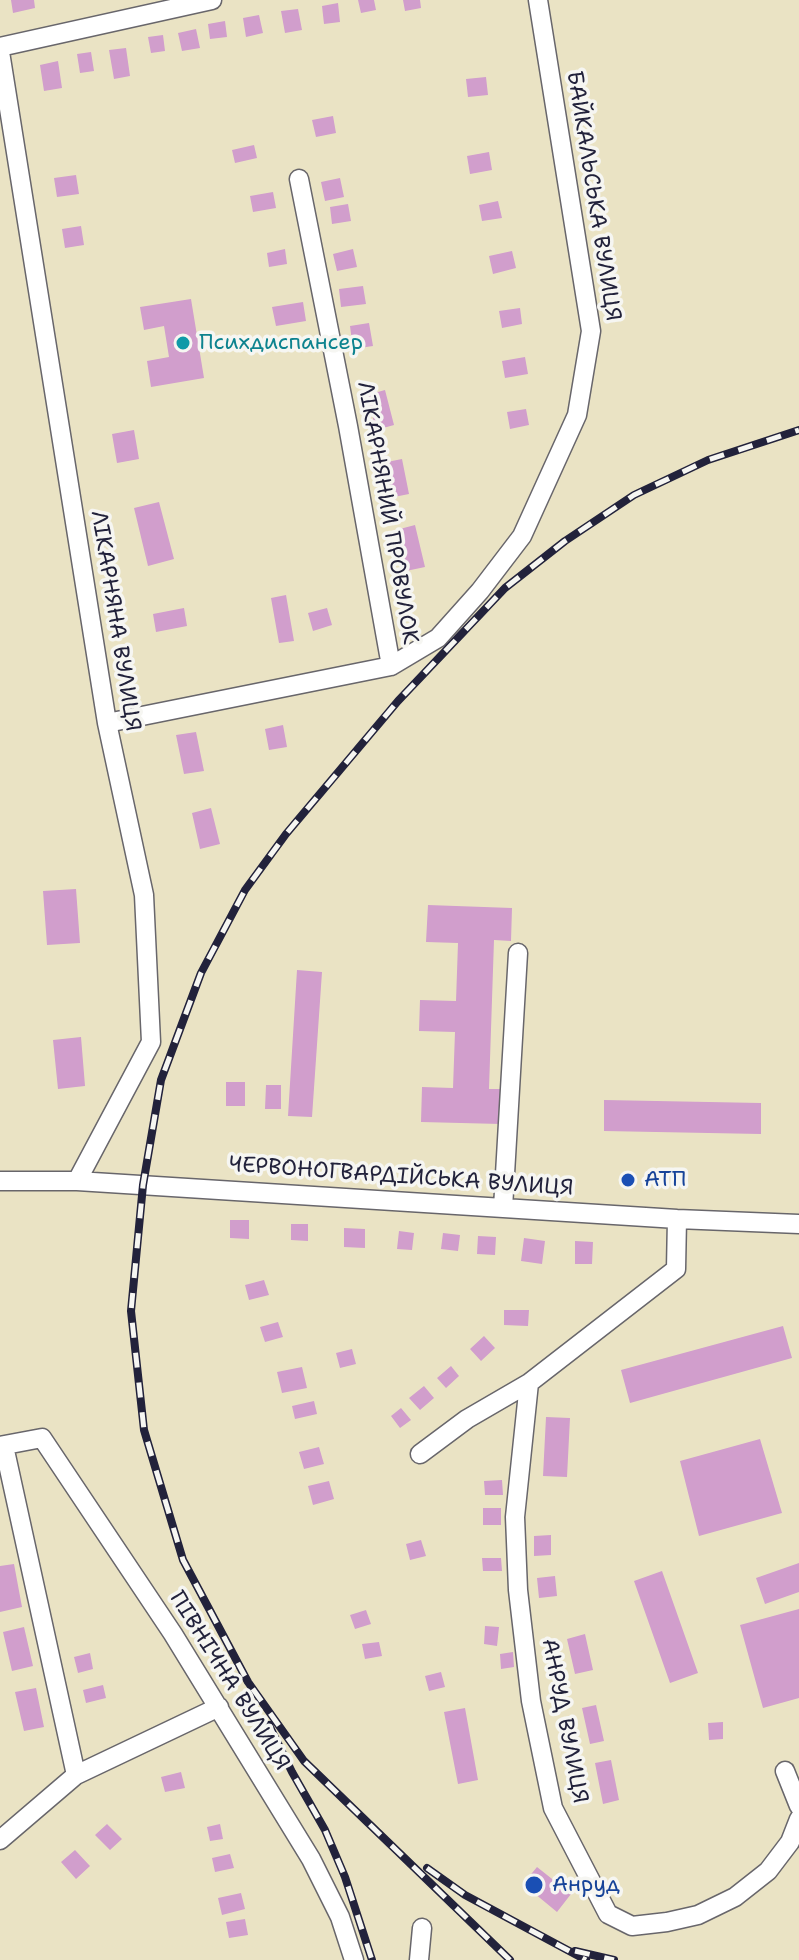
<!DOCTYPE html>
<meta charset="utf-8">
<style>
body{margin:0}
canvas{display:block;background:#eae3c4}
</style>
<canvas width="799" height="1960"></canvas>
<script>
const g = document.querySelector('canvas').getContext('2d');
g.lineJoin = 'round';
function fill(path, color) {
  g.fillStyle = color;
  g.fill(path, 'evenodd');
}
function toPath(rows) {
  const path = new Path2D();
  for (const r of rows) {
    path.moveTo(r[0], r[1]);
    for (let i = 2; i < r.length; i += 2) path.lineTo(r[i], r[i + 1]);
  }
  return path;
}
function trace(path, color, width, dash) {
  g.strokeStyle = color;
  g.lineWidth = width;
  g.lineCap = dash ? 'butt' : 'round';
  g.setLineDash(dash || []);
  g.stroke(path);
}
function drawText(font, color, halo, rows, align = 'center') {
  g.font = font + ' "Shantell Sans",sans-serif';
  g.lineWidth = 7;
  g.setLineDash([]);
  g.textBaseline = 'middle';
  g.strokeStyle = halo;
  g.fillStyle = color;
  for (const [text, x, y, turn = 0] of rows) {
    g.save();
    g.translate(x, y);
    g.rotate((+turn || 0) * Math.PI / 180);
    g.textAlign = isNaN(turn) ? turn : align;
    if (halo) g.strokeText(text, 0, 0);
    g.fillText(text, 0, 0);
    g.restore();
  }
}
fill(toPath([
 [11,0,34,0,35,8,13,13],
 [358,0,374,0,376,10,361,13],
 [403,0,420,0,421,8,405,11],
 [338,3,340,22,324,24,322,6],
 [298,9,302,30,285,33,281,11],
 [259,15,263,33,246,37,243,18],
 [225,21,227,37,210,39,208,24],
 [196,29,200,48,182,51,178,33],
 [163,35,165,51,151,53,148,37],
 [126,48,130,76,114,79,109,50],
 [91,52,94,71,80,73,77,54],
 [58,61,62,88,44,91,40,65],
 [486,77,488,95,468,97,466,79],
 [333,116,336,133,316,137,312,120],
 [254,145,257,158,235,163,232,150],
 [489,152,492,170,470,174,467,156],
 [76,175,79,194,57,197,54,178],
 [340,178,344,197,325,201,321,182],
 [273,192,276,208,253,212,250,196],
 [498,201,502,218,482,221,479,205],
 [348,204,351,221,332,224,330,207],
 [81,226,84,245,65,248,62,229],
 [285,249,287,264,269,267,267,253],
 [353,249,357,267,337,271,333,254],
 [512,251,516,268,493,274,489,256],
 [363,286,366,304,341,307,339,289],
 [191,299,204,378,151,387,147,361,169,357,164,326,144,330,140,307],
 [303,302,306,321,276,326,272,307],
 [520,308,522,324,502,328,499,311],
 [369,323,373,346,353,349,350,326],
 [525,357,528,374,505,378,502,361],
 [385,390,394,425,376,430,367,395],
 [526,409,529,425,510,429,507,412],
 [134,430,139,459,117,463,112,434],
 [402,459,409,494,389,498,382,463],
 [159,502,174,559,148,566,134,508],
 [415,525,425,567,406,571,396,530],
 [286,595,294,641,279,643,271,598],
 [184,608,187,626,156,632,153,614],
 [327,608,332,625,313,631,308,613],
 [283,725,287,747,269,750,265,729],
 [196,732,204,771,184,774,176,735],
 [211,808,220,844,200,849,192,813],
 [76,889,80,943,47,945,43,891],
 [428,905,512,908,511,941,494,940,489,1089,502,1089,501,1124,421,1122,422,1087,453,1088,455,1032,419,1031,420,1000,456,1001,458,943,426,942],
 [297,970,322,972,312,1117,288,1116],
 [81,1037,85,1086,58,1089,53,1040],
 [226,1082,245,1082,245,1106,226,1106],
 [266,1085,281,1085,281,1109,265,1109],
 [604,1100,761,1103,761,1134,604,1131],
 [230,1220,249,1220,249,1239,230,1238],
 [291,1224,308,1224,308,1241,291,1240],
 [344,1228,365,1229,365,1248,344,1247],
 [399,1231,414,1233,412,1250,397,1249],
 [443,1233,460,1235,458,1251,441,1249],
 [478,1236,496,1237,495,1255,477,1254],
 [524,1238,545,1241,542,1264,521,1261],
 [575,1241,593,1242,592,1264,575,1264],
 [264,1280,269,1295,249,1300,245,1285],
 [504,1310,529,1310,528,1326,504,1325],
 [278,1322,283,1337,265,1342,260,1327],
 [783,1326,792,1358,630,1403,621,1370],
 [484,1336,495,1348,481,1361,470,1349],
 [352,1349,356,1364,340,1368,336,1353],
 [451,1366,459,1376,446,1388,437,1378],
 [302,1367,307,1388,282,1393,277,1372],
 [424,1386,434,1398,420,1410,409,1398],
 [314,1401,317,1414,295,1419,292,1406],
 [401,1408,411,1420,400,1428,391,1416],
 [546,1417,570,1418,567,1477,543,1476],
 [760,1439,782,1513,699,1536,680,1461],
 [319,1447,324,1464,304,1469,299,1452],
 [502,1480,503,1495,485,1495,484,1481],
 [329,1481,334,1499,313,1505,308,1486],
 [483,1508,501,1508,501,1525,483,1525],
 [551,1535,551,1555,534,1556,534,1536],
 [421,1540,426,1556,410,1560,406,1544],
 [482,1558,501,1558,502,1571,483,1571],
 [799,1563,799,1592,765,1604,756,1578],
 [14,1564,22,1607,0,1612,0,1566],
 [662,1571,698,1673,670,1683,634,1581],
 [555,1576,557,1596,539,1598,537,1578],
 [799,1609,799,1698,763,1708,740,1625],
 [366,1610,371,1624,355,1629,350,1615],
 [485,1626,499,1627,497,1646,484,1644],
 [24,1627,33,1666,12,1671,3,1632],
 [585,1634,593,1670,575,1674,567,1639],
 [379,1642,382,1656,365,1659,362,1644],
 [513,1652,514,1667,501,1669,500,1654],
 [90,1653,93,1669,78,1673,74,1657],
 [441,1672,445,1687,429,1691,425,1676],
 [103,1685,106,1698,86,1703,83,1690],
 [36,1688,44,1727,24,1731,15,1692],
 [596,1705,604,1741,590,1744,582,1708],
 [465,1708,478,1780,458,1784,444,1712],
 [723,1722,723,1739,709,1740,708,1723],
 [611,1760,619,1800,603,1804,595,1763],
 [181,1772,185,1788,165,1792,161,1777],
 [107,1824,122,1839,110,1850,95,1835],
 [220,1824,223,1839,210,1841,207,1827],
 [75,1850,90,1866,76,1879,61,1862],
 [230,1854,234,1868,215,1872,212,1858],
 [537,1867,571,1894,557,1912,523,1884],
 [241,1893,245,1909,222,1915,218,1898],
 [245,1919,248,1935,229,1938,226,1922]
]), '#d19ecc');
const minor = toPath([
 [0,47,212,0],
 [0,52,107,723,144,895,151,1042,77,1181],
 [391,666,438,638,480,591,522,536,577,415,591,331,538,0],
 [107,723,391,666,348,426,299,179],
 [0,1181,77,1181,677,1219,799,1224],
 [503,1208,518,953],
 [529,1383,515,1517,518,1590,531,1701,553,1808,608,1914,632,1926,667,1922,698,1915,735,1897,768,1871,790,1842,799,1819],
 [0,1446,42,1438,173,1634,311,1859,340,1917,354,1960],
 [4,1446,76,1775],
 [420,1454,467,1419,529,1383,676,1269,677,1219],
 [785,1771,799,1806],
 [0,1840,76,1775,219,1707],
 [419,1960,422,1928]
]);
trace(minor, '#68666b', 21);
trace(minor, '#fff', 18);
const rail = toPath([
 [269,1725,292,1772,325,1830,345,1877,372,1960],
 [427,1868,465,1895,586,1960],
 [575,1951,614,1960],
 [510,1960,304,1761,248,1682,183,1560,144,1430,131,1311,143,1185,161,1080,201,973,245,890,286,834,398,701,505,588,565,541,634,495,708,460,799,430]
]);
trace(rail, '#22223b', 8);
trace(rail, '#f6f6f2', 5, [15]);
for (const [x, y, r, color] of [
 [183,343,8,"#0f9aa8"],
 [628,1180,8,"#1a4fb4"],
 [534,1885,10,"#1a4fb4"]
]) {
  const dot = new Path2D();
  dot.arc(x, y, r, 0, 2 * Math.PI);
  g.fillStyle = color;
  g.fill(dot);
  trace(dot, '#f6f6f2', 3);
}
drawText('22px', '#22223b', '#f6f6f2', [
 ["БАЙКАЛЬСЬКА ВУЛИЦЯ",593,196,81],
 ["ЛІКАРНЯНИЙ ПРОВУЛОК",387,513,80],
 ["ЛІКАРНЯНА ВУЛИЦЯ",115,621,81],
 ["ЧЕРВОНОГВАРДІЙСЬКА ВУЛИЦЯ",401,1177,4],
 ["ПІВНІЧНА ВУЛИЦЯ",229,1681,58],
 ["АНРУД ВУЛИЦЯ",564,1721,79]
]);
drawText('22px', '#0d838f', '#f6f6f2', [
 ["Психдиспансер",199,343]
], 'left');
drawText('22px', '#164399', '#f6f6f2', [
 ["АТП",644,1180],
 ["Анруд",552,1885]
], 'left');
</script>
